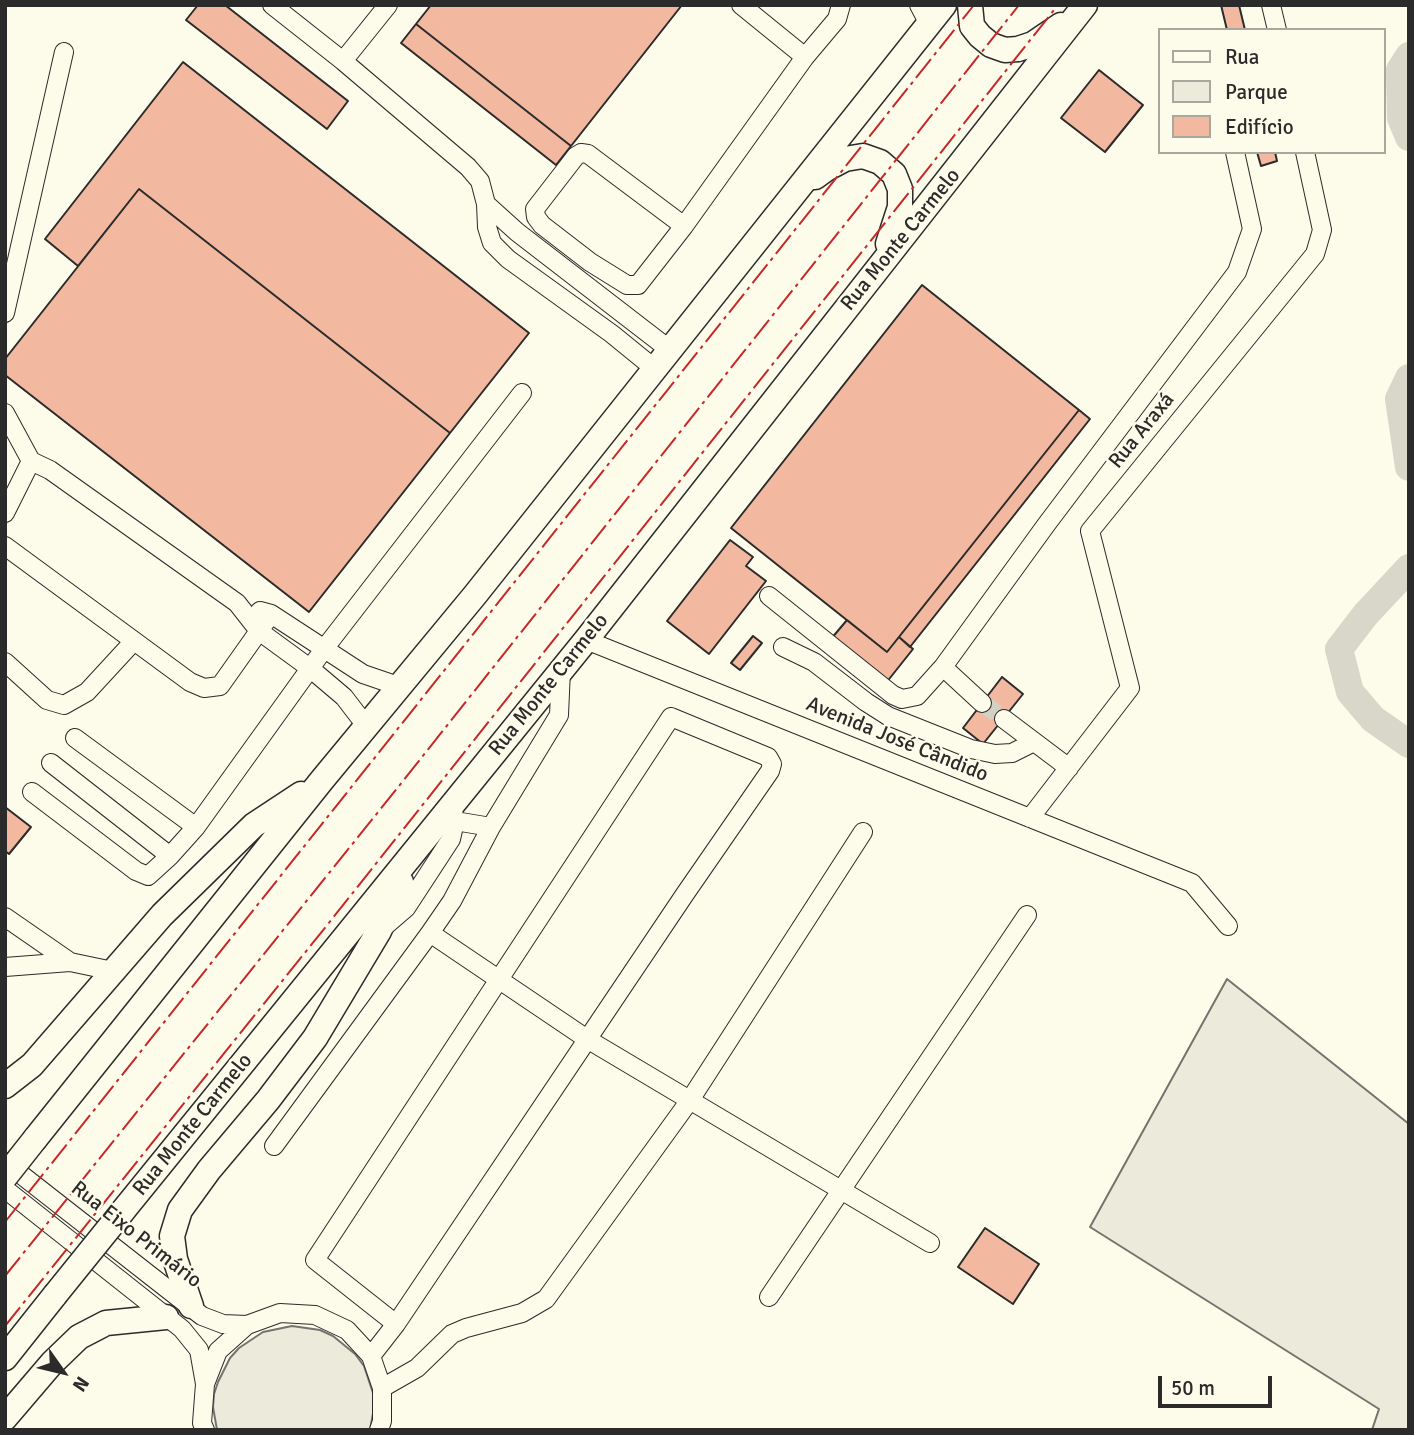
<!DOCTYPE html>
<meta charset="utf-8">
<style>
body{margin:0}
#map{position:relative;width:1414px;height:1435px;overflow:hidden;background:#fdfbea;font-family:Signika,sans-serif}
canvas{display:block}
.frame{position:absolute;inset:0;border:7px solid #2b2b2b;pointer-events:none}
.legend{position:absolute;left:1158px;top:28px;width:228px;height:126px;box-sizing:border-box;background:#fdfbea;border:2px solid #a9a89e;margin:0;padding:9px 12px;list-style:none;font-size:21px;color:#2b2b2b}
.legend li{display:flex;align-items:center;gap:14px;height:35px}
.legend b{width:35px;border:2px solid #a9a89e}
.north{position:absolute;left:28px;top:1337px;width:70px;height:70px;-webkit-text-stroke:5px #fdfbea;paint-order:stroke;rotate:124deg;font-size:19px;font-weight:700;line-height:28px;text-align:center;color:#2b2b2b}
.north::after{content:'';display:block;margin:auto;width:24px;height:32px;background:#2b2b2b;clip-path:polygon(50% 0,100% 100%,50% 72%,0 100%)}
.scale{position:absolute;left:1158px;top:1376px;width:114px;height:32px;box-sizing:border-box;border:4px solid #2b2b2b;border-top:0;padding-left:9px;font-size:21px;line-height:24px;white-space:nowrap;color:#2b2b2b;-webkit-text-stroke:5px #fdfbea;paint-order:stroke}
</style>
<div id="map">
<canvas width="1414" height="1435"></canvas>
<div class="frame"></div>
<ul class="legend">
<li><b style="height:9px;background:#fdfbea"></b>Rua</li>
<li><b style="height:19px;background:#ecebdb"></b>Parque</li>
<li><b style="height:19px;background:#f2b8a0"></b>Edifício</li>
</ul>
<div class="north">N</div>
<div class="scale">50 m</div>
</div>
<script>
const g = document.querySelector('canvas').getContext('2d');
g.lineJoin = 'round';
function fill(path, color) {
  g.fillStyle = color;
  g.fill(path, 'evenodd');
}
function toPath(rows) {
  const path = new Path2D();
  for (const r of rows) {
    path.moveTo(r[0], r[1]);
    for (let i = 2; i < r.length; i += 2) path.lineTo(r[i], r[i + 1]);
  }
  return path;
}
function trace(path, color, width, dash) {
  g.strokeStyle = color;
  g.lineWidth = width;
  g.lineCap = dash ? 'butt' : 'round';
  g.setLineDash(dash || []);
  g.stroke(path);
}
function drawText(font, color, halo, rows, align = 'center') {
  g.font = font + ' Signika,sans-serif';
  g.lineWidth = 5;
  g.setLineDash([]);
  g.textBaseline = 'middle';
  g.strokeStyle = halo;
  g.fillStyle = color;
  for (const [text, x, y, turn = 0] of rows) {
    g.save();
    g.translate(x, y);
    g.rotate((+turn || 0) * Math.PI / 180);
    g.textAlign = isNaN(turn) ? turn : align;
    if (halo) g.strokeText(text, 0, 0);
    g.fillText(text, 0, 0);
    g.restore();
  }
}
const green = toPath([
 [1227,979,1409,1124,1409,1430,1372,1430,1379,1409,1090,1227,1227,979],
 [292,1326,320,1330,333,1336,355,1354,364,1366,373,1393,374,1408,370,1430,217,1430,213,1407,214,1394,218,1382,230,1358,239,1348,263,1332,292,1326]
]);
fill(green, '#ecebdb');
trace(green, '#74746e', 2);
trace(toPath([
 [1409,56,1400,70,1401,118,1409,137],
 [1409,378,1399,399,1409,467],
 [1409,568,1366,614,1339,649,1350,692,1373,719,1409,744]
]), '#d8d7c9', 28);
const building = toPath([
 [198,5,225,5,348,101,327,129,186,20,198,5],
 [431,5,682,5,571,146,416,24,431,5],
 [1221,5,1239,5,1245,30,1227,30,1221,5],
 [416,24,571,146,556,165,401,43,416,24],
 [183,62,529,333,450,433,139,189,78,266,45,239,183,62],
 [1099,70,1143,105,1105,152,1061,118,1099,70],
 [1257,152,1275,152,1277,161,1261,166,1257,152],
 [139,189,450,433,309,612,5,375,5,359,139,189],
 [922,285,1079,410,887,652,731,528,922,285],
 [1079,410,1090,419,910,647,899,637,1079,410],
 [730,540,753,557,746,566,766,581,709,654,667,621,730,540],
 [847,620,887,652,899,637,913,649,886,683,831,639,847,620],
 [753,636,762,643,740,670,731,663,753,636],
 [1002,677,1023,694,983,744,963,728,1002,677],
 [5,807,31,827,9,854,5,851,5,807],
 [985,1228,1039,1264,1013,1304,958,1267,985,1228]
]);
fill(building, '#f2b8a0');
trace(building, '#2b2b2b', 2);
trace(toPath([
 [982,703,1004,719]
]), '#d3d1c4', 18, [18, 9]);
const minor = toPath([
 [272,5,343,61,468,167,480,181,486,204,487,227,492,243,508,259,612,334,655,369],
 [741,5,805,57],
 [919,5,929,24],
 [1271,5,1277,30],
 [343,61,388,5],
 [486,204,517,232,670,350],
 [684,226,588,154,581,153,576,156,535,209,536,217,542,225,590,262,627,285,638,285,684,226,805,57,837,19,841,5],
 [5,313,64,52],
 [5,413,31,461,50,470,237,603,259,631,311,669,344,697,367,727],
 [5,513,31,461],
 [5,546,190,682,204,688,220,686,271,614],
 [769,596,893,695,902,699,917,696,943,667],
 [260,611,271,614,363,674,401,687],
 [586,640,1192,883,1228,926],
 [783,647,814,662,866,702,888,716,971,749,995,754,1012,753,1034,742],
 [5,662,47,700,64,705,87,692,134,641],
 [561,670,559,715,491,827,452,901,430,933,587,1039,930,1243],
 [982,703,943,667,1046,525,1237,272,1252,229,1235,152],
 [671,717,768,757,772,764,770,771,685,894,396,1324,315,1260,671,717],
 [1004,719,1069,768],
 [75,738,196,827],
 [51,763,170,856],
 [32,792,136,871,148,876,170,856,196,827,324,649,522,393],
 [1030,818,1130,688,1090,531,1315,254,1322,230,1305,152],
 [455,821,491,827],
 [5,917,70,962],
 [384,927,406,908,451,839,455,821,452,806],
 [5,967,70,962,113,971],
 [274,1146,430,933],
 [5,1162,202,1316,223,1324,247,1325],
 [5,1189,182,1329,199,1350,205,1384],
 [769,1297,1027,915],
 [371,1356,396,1324],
 [382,1388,417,1368,452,1334,466,1328,522,1313,546,1299,690,1100,863,832],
 [205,1430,202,1423,205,1384,218,1351,247,1325,280,1313,315,1315,347,1330,371,1356,382,1388,382,1421,379,1430]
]);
const highway = toPath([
 [970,5,972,26,980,36,991,45,1005,50,1018,49,1033,44,1061,25],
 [815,177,826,169,845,159,863,156,880,162,894,174,900,189,900,207,888,244],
 [5,1086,32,1065,162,915,254,825,301,794],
 [35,1139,322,780,475,595,944,5],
 [122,1212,586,640,1085,5],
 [191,1306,175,1259,172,1236,180,1210,209,1170,268,1100,315,1038,379,931,401,882],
 [5,1358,55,1295],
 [5,1418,52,1363,79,1337,106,1323,166,1317]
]);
trace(minor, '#2b2b2b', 20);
trace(highway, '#2b2b2b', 27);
trace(minor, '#fdfbea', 18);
trace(highway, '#fdfbea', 24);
const highwayBridge = toPath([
 [5,1177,35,1139],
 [55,1295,122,1212]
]);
trace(highwayBridge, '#2b2b2b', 27, []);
trace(highwayBridge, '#fdfbea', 24);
trace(toPath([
 [5,1222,974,5],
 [5,1276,399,786,1019,5],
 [5,1326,328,924,1058,5]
]), '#c62828', 2, [24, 5, 3.5, 5]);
drawText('21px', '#2b2b2b', '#fdfbea', [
 ["Rua Monte Carmelo",901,240,-51],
 ["Rua Araxá",1142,431,-51],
 ["Rua Monte Carmelo",549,685,-51],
 ["Avenida José Cândido",897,740,22],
 ["Rua Monte Carmelo",193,1125,-51],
 ["Rua Eixo Primário",136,1235,38]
]);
</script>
